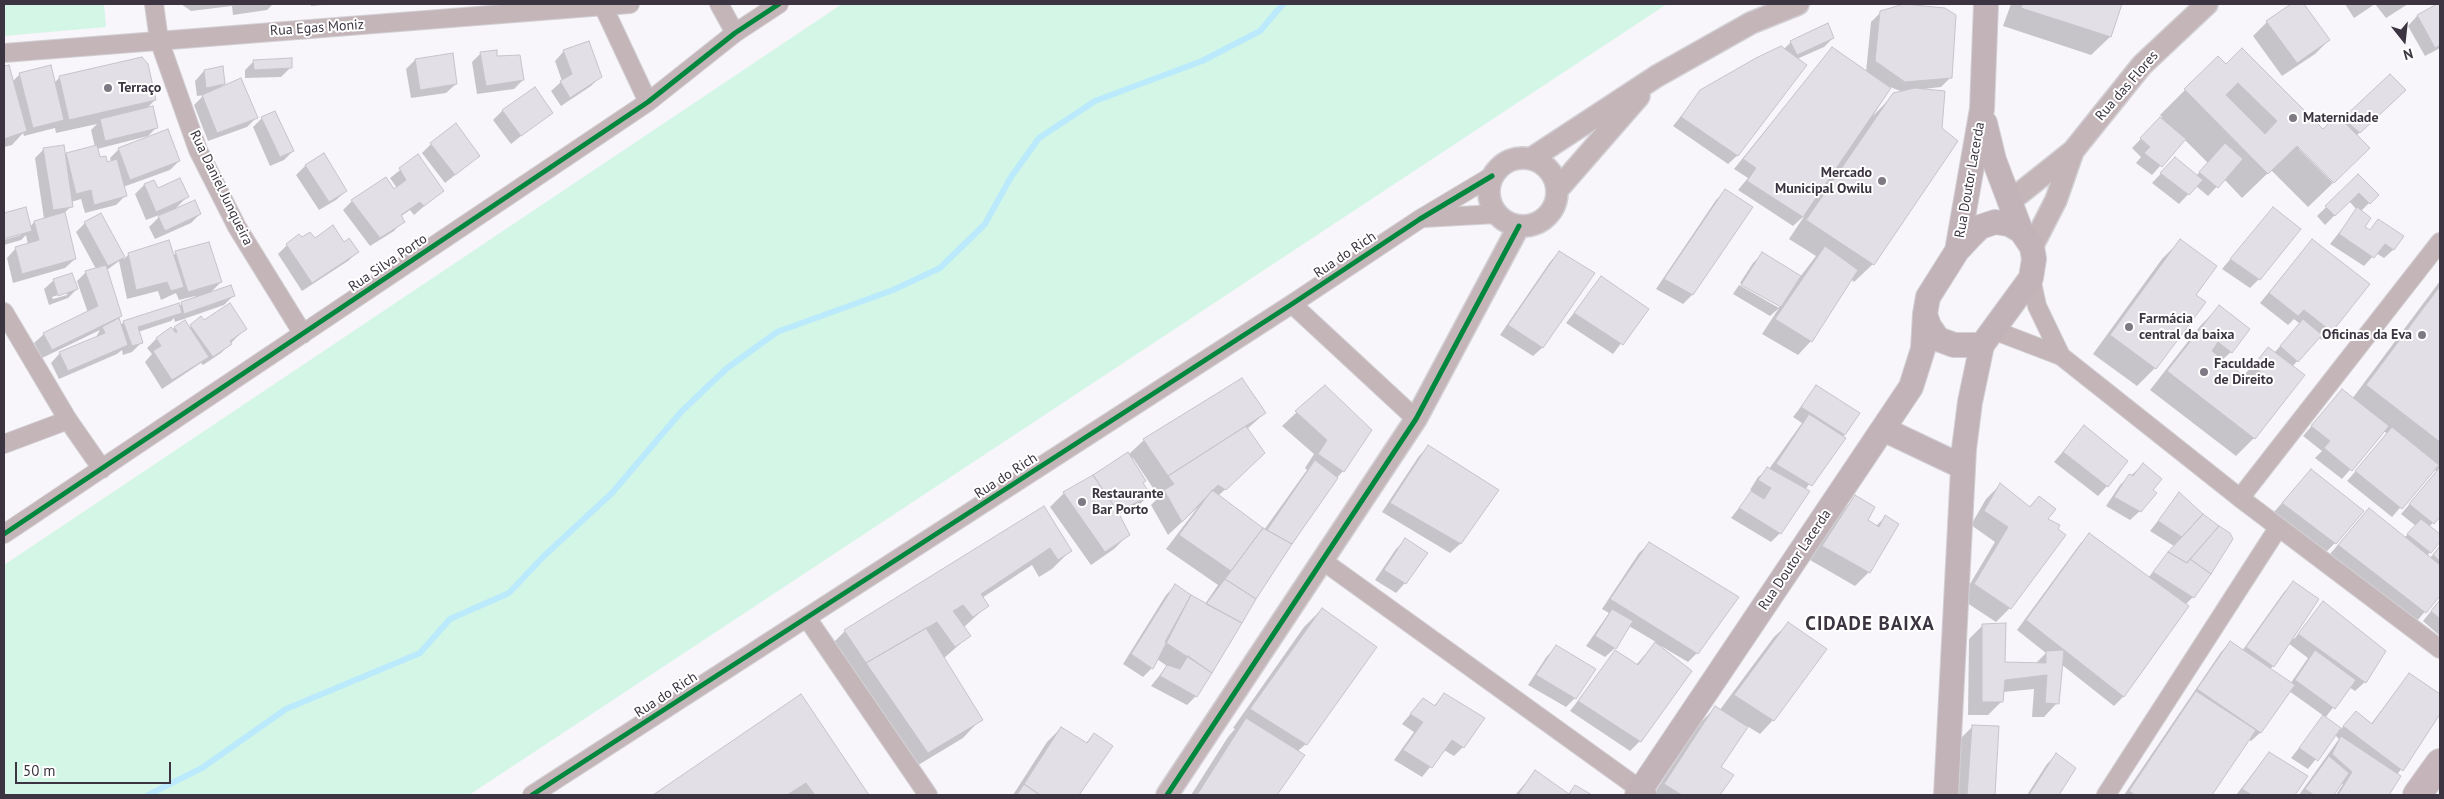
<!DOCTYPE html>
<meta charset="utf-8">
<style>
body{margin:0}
#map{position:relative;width:2444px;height:799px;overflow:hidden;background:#f8f6fa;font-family:"PT Sans",sans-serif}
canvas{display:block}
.frame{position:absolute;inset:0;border:5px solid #3c3541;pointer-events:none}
.north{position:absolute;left:2379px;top:15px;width:50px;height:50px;-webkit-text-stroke:4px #fff;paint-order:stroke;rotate:164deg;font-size:14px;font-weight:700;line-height:20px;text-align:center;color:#3c3541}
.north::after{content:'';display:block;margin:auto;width:18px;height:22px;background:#3c3541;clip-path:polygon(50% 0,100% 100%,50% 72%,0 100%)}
.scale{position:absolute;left:15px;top:762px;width:156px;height:22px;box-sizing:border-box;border:2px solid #3c3541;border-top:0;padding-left:6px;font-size:15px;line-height:18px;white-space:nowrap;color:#3c3541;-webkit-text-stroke:4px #fff;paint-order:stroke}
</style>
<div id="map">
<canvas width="2444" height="799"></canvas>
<div class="frame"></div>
<div class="north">N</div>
<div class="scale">50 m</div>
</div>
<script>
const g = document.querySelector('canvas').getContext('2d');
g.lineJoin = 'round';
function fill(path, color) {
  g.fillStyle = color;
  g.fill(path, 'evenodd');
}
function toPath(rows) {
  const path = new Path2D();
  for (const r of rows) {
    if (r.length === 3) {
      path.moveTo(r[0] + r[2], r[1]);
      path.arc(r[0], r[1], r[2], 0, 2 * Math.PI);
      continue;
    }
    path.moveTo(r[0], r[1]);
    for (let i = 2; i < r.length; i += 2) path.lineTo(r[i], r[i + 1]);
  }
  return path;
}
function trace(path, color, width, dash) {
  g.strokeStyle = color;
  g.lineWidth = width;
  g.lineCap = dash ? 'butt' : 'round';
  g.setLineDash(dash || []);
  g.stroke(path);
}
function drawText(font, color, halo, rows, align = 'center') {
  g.font = font + ' "PT Sans",sans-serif';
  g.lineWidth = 4;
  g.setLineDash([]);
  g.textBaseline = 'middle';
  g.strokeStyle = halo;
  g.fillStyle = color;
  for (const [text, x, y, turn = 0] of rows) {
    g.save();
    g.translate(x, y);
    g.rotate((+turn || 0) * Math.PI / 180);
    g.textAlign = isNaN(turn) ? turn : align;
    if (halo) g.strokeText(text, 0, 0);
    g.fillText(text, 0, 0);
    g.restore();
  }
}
fill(toPath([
 [4,4,104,4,106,27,4,36],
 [842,4,1667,4,469,795,4,795,4,565]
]), '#d3f6e7');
fill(toPath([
 [181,4,273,4,267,10,233,15,232,6,191,11],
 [311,4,333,4,311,6],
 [2011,4,2121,4,2110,37,2091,55,2003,26],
 [2293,4,2303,4,2329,40,2315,54,2282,76,2253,36,2267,22],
 [2345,4,2408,4,2386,18,2375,4,2354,18],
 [2440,4,2440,48,2425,56,2408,26,2417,16],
 [1881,12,1950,78,1941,87,1923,89,1873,264,1854,282,1851,279,1811,341,1798,355,1762,334,1779,308,1770,316,1733,294,1739,285,1779,308,1779,305,1740,283,1753,263,1762,254,1800,277,1816,256,1789,239,1805,215,1793,226,1738,190,1748,178,1734,169,1832,48,1866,72,1871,22],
 [1890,87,1903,92,1894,94,1873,116],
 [1833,38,1824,47,1797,59,1738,155,1728,164,1673,126,1701,91,1783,50,1791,42],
 [564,51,600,77,591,86,561,106,551,91,562,81,555,61],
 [481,53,496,58,523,80,514,89,477,94,472,62],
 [2218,57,2226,65,2323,131,2341,122,2390,75,2395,99,2356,136,2299,149,2333,183,2308,207,2271,170,2242,198,2224,179,2208,196,2196,186,2179,204,2152,183,2166,168,2196,176,2208,163,2184,139,2152,175,2136,163,2141,157,2132,148,2162,117,2160,115],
 [415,60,456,84,446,93,411,98,406,69],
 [254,61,291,67,281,77,245,78,245,70],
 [4,67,8,67,12,82,20,74,54,83,60,77,155,100,146,109,157,127,148,136,97,149,100,159,106,163,111,162,110,158,119,149,179,161,170,170,123,187,125,196,116,205,85,213,81,199,71,202,72,206,64,213,75,259,65,268,13,283,7,258,16,248,28,245,26,235,21,240,4,245,4,240,21,235,21,233,4,238,4,215,25,209,30,227,34,222,44,219,35,158,44,149,64,156,95,147,91,130,97,124,56,133,55,128,24,136,23,133,12,145,4,147],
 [204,71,224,84,218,89,256,118,247,127,208,141,194,105,204,95,197,96,195,81],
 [534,89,551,112,511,144,493,120,502,111],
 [262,118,293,151,284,160,270,166,253,127],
 [431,144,479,156,445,183,422,153],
 [323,155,346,191,336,200,319,210,296,175,305,166],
 [418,156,443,190,414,215,410,210,400,217,403,221,394,231,370,246,343,210,352,201,397,188,390,178],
 [2358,176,2377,195,2361,211,2363,227,2369,231,2379,220,2394,249,2384,258,2376,253,2364,266,2330,244,2357,210,2349,201,2325,225,2317,216],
 [153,181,157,190,187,197,175,209,146,220,135,194,144,185],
 [1725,191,1751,207,1692,295,1683,304,1656,289,1716,200],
 [194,201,200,214,191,223,155,239,149,227,159,217],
 [2273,209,2259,279,2250,288,2222,269],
 [100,215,124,259,129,254,173,256,176,253,221,282,210,293,233,296,224,305,175,322,174,318,171,321,138,332,142,342,132,352,123,355,122,350,117,354,59,379,51,363,60,353,95,339,100,330,42,358,34,343,44,334,88,313,77,281,86,272,96,269,76,232,85,223],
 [119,261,127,299,158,291,161,300,176,293,179,300,195,296,195,298,178,306,124,322,120,325,107,270],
 [302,239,344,244,358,252,348,261,302,291,278,254,287,245],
 [2312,240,2331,331,2322,340,2318,337,2292,367,2303,375,2254,438,2236,456,2150,390,2201,325,2219,307,2231,352,2222,360,2243,376,2268,349,2274,353,2300,324,2294,319,2288,325,2260,303],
 [2180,241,2194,295,2155,368,2137,386,2093,354,2162,259],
 [1559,252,1543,347,1533,356,1500,335,1550,262],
 [1601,278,1647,309,1613,354,1566,323],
 [54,280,77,289,68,298,49,305,44,289],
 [67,292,67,295,53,299,52,297],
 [2440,281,2440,515,2429,527,2440,536,2440,540,2427,556,2430,558,2440,546,2440,594,2416,622,2330,554,2360,519,2404,538,2416,526,2401,514,2437,472,2434,469,2392,517,2347,481,2388,434,2384,431,2342,479,2315,458,2322,451,2303,436,2342,391,2352,399],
 [184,322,188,328,204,322,245,329,221,353,203,365,201,363,162,389,145,362,152,354,147,348,156,339],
 [1325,386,1343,471,1336,479,1255,599,1196,696,1187,705,1151,686,1167,666,1157,659,1152,668,1143,677,1123,664,1166,595,1175,586,1205,604,1218,585,1166,549,1198,507,1168,535,1151,505,1159,497,1133,458,1131,459,1149,495,1140,504,1118,515,1128,535,1114,549,1091,565,1050,507,1064,493,1128,455,1144,440,1265,413,1247,429,1249,467,1218,496,1264,530,1307,470,1305,468,1314,454,1282,426],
 [1816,387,1859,414,1805,490,1780,533,1771,542,1731,518,1752,491,1750,490,1758,477,1769,469,1802,423,1793,417],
 [2084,427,2107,486,2098,496,2054,462],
 [1428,447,1497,490,1460,544,1450,553,1382,512,1419,456],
 [2143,465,2152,490,2140,511,2130,520,2106,506,2120,485],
 [2311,470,2335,543,2326,552,2274,512],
 [2000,485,2029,507,2039,497,2047,519,2064,535,2010,608,1996,622,1961,599,1995,542,1971,525,1986,499],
 [2179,494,2193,597,2185,605,2124,696,2114,706,2061,664,2057,703,2044,717,2032,717,2034,689,2003,692,2002,701,1988,715,1968,715,1969,639,1983,625,2004,663,2035,664,2046,653,2017,630,2080,544,2089,535,2148,578,2174,546,2150,531],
 [1856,497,1866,520,1876,526,1886,516,1869,572,1855,586,1810,560,1842,511],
 [1044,508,1070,551,1052,569,1039,577,1032,565,982,598,987,606,963,628,969,636,943,659,981,719,963,738,910,770,827,649,845,631],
 [1405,540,1405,583,1396,593,1375,580,1396,549],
 [1649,544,1697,653,1688,662,1661,646,1660,647,1691,671,1640,741,1630,751,1570,711,1615,652,1636,665,1656,642,1629,626,1615,648,1605,657,1586,646,1609,613,1602,609,1639,553],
 [2293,583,2292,638,2294,639,2323,603,2384,651,2365,682,2355,691,2349,687,2325,718,2341,729,2347,722,2371,724,2409,674,2440,696,2440,712,2397,775,2399,776,2387,795,2336,795,2343,784,2341,783,2332,795,2299,795,2339,739,2335,735,2308,769,2291,758,2324,716,2289,691,2261,732,2251,741,2248,739,2211,795,2124,795,2221,652,2230,643,2242,651,2284,592],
 [2288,643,2308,658,2290,684,2270,670],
 [2440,600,2440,636,2423,621],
 [1322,609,1306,744,1298,751,1304,755,1275,795,1191,795,1228,737,1235,729,1233,728,1304,627],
 [1788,624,1773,720,1760,734,1747,726,1720,767,1732,775,1719,795,1653,795,1701,722,1715,708,1719,711,1774,637],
 [1557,647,1575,698,1566,707,1528,685,1547,656],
 [1444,694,1463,747,1454,756,1444,750,1422,777,1394,760,1414,732,1402,724,1423,699,1433,707],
 [800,696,868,795,656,795],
 [1973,726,1998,727,1994,795,1955,795,1959,740],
 [1061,728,1085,744,1094,734,1111,746,1078,795,1013,795,1047,742],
 [2269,753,2307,777,2294,795,2236,795],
 [2056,755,2075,769,2058,795,2027,795,2047,764],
 [1535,772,1568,794,1575,787,1591,795,1515,795]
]), '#0003');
trace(toPath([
 [148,795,202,768,286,709,420,653,450,619,509,593,543,557,612,493,681,412,726,369,777,332,893,290,940,268,985,224,1011,177,1039,138,1095,101,1202,61,1260,31,1283,4]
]), '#baeafb', 6);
const building = toPath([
 [1904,4,1945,8,1956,15,1952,78,1905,82,1875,61,1880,11,1904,4],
 [2022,4,2122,4,2111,37,2021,8,2022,4],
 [2291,4,2304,4,2330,40,2297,63,2266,21,2291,4],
 [2437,4,2440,4,2440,45,2435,48,2417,15,2437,4],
 [1828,23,1834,38,1797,55,1790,41,1828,23],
 [589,41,602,77,570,98,560,81,572,74,563,50,589,41],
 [1781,46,1807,65,1738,156,1681,117,1700,90,1756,58,1781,46],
 [1832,47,1891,88,1803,217,1747,181,1756,168,1743,159,1832,47],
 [2242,48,2323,129,2337,115,2370,148,2334,183,2297,146,2268,174,2184,89,2218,56,2226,64,2242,48],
 [2238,83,2277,121,2265,134,2226,95,2238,83],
 [497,50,497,56,520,55,524,80,486,86,480,52,497,50],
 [453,53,457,84,420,90,415,59,453,53],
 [142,57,148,64,156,100,69,120,59,76,142,57],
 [292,58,292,68,254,70,253,60,292,58],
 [9,65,27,131,4,139,4,66,9,65],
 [51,65,64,120,33,128,19,73,51,65],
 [223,66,225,84,206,88,204,70,223,66],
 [2390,74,2406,90,2360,133,2343,118,2390,74],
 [241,78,258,118,217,133,202,95,241,78],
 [535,87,553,113,521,136,502,110,535,87],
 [1915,88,1945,91,1942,128,1958,141,1874,265,1806,220,1893,93,1915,88],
 [153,106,158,128,105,141,100,119,153,106],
 [275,111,294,151,280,157,261,117,275,111],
 [2160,117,2186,139,2162,167,2144,153,2150,147,2140,138,2160,117],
 [456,123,480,156,455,175,430,143,456,123],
 [168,129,180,161,130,180,118,148,168,129],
 [2225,143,2243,159,2218,188,2199,172,2225,143],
 [64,145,73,207,53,210,43,148,64,145],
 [97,145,100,157,106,156,107,162,117,159,127,196,94,205,91,190,76,194,66,153,97,145],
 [324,153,347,191,329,202,305,165,324,153],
 [418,154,444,191,424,206,420,202,401,215,405,222,380,238,351,200,386,177,394,189,406,180,399,168,418,154],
 [2175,157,2203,180,2189,195,2160,173,2175,157],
 [2358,174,2379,195,2370,204,2359,193,2335,216,2325,206,2358,174],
 [180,178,189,197,156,212,144,184,154,180,158,188,180,178],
 [1725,189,1753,207,1693,295,1664,279,1725,189],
 [195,200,201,214,165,231,158,216,195,200],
 [26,207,32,231,4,239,4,213,26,207],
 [2273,207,2301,229,2260,280,2230,259,2273,207],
 [2357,207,2371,218,2365,227,2370,230,2378,219,2404,236,2394,250,2385,244,2374,258,2339,234,2357,207],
 [65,212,76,259,22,274,15,247,39,240,34,221,65,212],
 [101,213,125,257,108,266,84,222,101,213],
 [333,225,344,242,349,238,359,252,312,283,286,244,299,234,302,237,310,232,315,238,333,225],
 [2180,239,2217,266,2196,295,2206,302,2156,369,2110,335,2180,239],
 [2312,239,2370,284,2332,332,2304,310,2298,316,2269,293,2312,239],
 [169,240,184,287,171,291,167,282,136,290,128,253,169,240],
 [209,242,222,282,188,292,175,251,209,242],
 [1825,246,1858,270,1812,342,1775,319,1825,246],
 [1559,251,1595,273,1543,348,1508,325,1559,251],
 [1762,252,1801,276,1781,307,1741,285,1762,252],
 [106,265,122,316,52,350,43,333,98,306,85,271,106,265],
 [72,273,78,289,58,296,53,279,72,273],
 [1601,276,1649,309,1623,345,1574,313,1601,276],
 [231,285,235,296,184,314,181,302,231,285],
 [2440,286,2440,442,2366,385,2440,286],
 [179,303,182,313,138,327,143,343,132,346,123,321,179,303],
 [230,303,247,329,230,341,232,344,213,357,190,325,201,316,204,320,230,303],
 [2219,305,2250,329,2232,353,2218,342,2212,351,2253,383,2261,372,2253,366,2268,347,2305,375,2255,439,2167,371,2219,305],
 [119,318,128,345,68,371,59,352,105,333,102,327,119,318],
 [2303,319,2322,335,2298,362,2280,346,2303,319],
 [185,320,209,357,172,380,153,351,161,346,156,338,171,327,176,333,177,331,174,327,185,320],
 [1242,378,1266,413,1168,476,1143,439,1242,378],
 [1325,385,1372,430,1344,472,1318,454,1327,440,1295,411,1325,385],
 [1816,385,1860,413,1845,435,1801,407,1816,385],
 [2342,389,2389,426,2352,471,2324,448,2330,441,2311,426,2342,389],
 [1809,414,1846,438,1812,486,1776,464,1809,414],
 [2084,425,2128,461,2108,487,2063,452,2084,425],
 [1246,426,1265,453,1226,490,1218,485,1182,522,1164,490,1174,484,1168,476,1246,426],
 [2392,427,2439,465,2402,509,2355,471,2392,427],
 [1428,445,1499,490,1461,544,1390,503,1428,445],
 [1128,452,1146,481,1143,483,1151,495,1118,512,1093,475,1128,452],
 [1315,460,1338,478,1292,544,1267,530,1315,460],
 [2143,463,2162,479,2153,490,2157,493,2141,512,2114,497,2129,474,2133,476,2143,463],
 [1767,467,1810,491,1781,534,1739,508,1751,491,1764,499,1771,488,1758,480,1767,467],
 [2440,467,2440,517,2434,524,2409,504,2440,467],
 [2311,469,2364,511,2336,544,2282,503,2311,469],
 [1093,475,1118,512,1130,535,1105,552,1063,492,1093,475],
 [2000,483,2030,507,2039,496,2056,509,2048,519,2060,525,2058,529,2066,535,2011,609,1974,584,2008,527,1984,511,2000,483],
 [1212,490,1263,528,1231,571,1179,535,1212,490],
 [2179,492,2203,514,2182,537,2158,521,2179,492],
 [1855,495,1875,507,1868,520,1879,527,1885,515,1899,524,1870,573,1822,546,1855,495],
 [1044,506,1072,551,1058,560,1050,548,981,594,989,606,973,617,963,605,953,611,971,636,955,647,937,622,866,663,844,630,1044,506],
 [2369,508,2440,565,2440,596,2426,613,2338,545,2369,508],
 [2203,514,2219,526,2187,563,2168,552,2203,514],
 [2421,519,2440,534,2440,542,2431,553,2407,534,2421,519],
 [2219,526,2230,533,2233,539,2211,574,2190,559,2219,526],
 [1263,528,1292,544,1256,599,1225,579,1263,528],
 [2089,533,2189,606,2124,697,2026,620,2089,533],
 [1405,538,1428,553,1406,584,1384,570,1405,538],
 [1649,542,1739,597,1698,654,1610,599,1649,542],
 [2440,546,2440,561,2433,555,2440,546],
 [2168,552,2187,563,2190,559,2211,574,2194,598,2153,572,2168,552],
 [1225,579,1256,599,1242,623,1206,604,1225,579],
 [2293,581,2319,599,2274,667,2246,647,2293,581],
 [1175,584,1191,595,1153,669,1131,654,1175,584],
 [1191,595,1242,623,1212,673,1165,642,1191,595],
 [2440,600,2440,619,2431,611,2440,600],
 [2323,601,2386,651,2366,683,2298,634,2323,601],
 [1322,608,1377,647,1307,745,1250,709,1322,608],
 [1612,609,1633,621,1616,649,1595,636,1612,609],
 [1788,622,1827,649,1774,721,1734,695,1788,622],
 [2006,623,2005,662,2046,663,2046,651,2064,650,2059,704,2045,703,2047,675,2005,680,2003,702,1982,702,1982,624,2006,623],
 [926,628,983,720,928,753,866,663,926,628],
 [2230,641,2295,685,2261,733,2197,689,2230,641],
 [1655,642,1692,671,1641,742,1578,701,1615,650,1638,665,1655,642],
 [1556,645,1596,669,1576,699,1536,675,1556,645],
 [2315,650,2356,680,2335,709,2295,680,2315,650],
 [1188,656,1212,673,1197,697,1160,676,1167,665,1180,669,1188,656],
 [2409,673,2440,694,2440,714,2403,771,2343,726,2356,711,2372,724,2409,673],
 [2196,691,2256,730,2212,795,2135,795,2129,791,2196,691],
 [1444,693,1485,718,1464,748,1452,740,1432,768,1403,750,1423,722,1410,714,1423,698,1435,706,1444,693],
 [801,694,869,795,815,795,806,783,787,795,653,795,801,694],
 [1715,706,1748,727,1721,767,1734,775,1720,795,1682,795,1664,784,1715,706],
 [2323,715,2341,728,2318,761,2299,748,2323,715],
 [1246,718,1305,755,1277,795,1197,795,1246,718],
 [1972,725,1999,726,1995,795,1967,795,1972,725],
 [1061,727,1087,743,1094,733,1113,746,1079,795,1040,795,1024,784,1061,727],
 [2341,736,2401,776,2389,795,2338,795,2352,772,2332,754,2341,736],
 [2269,752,2308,776,2295,795,2252,795,2242,789,2269,752],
 [2056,753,2076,768,2059,795,2029,795,2056,753],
 [2329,756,2349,773,2334,795,2314,795,2305,789,2329,756],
 [1535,770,1569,794,1575,785,1592,795,1522,795,1519,793,1535,770],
 [1024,784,1040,795,1017,795,1024,784]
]);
fill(building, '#e3dfe7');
trace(building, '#c7c3ca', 1);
const minor = toPath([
 [154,4,159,40,198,150,237,227,303,334],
 [719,4,735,33],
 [603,6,648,102],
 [4,53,630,4],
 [1423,218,1496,214],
 [2031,278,2037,306,2061,356],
 [1292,304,1416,419],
 [4,312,68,420,102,469],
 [1993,330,2061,356,2240,498,2440,649],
 [4,444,68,420],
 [2240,498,2440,242],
 [4,534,648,102,735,33,779,4],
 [1323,561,1648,795],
 [807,618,928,795],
 [532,795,1292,304,1420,219,1492,176],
 [2106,795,2278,528]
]);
const tertiary = toPath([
 [1523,192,34],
 [1532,158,1657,76,1751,23,1798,4],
 [1558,189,1639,96],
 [2009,202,2073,151,2142,65,2207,4],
 [2032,247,2056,200,2073,151],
 [1167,795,1416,419,1519,226]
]);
const secondary = toPath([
 [1985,123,1994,160,2021,231],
 [1957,251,1982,109,1986,4],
 [1883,429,1963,467],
 [1637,795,1911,387,1923,349,1925,314],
 [1946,795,1964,449,1970,402,1982,345,2031,278,2034,259,2032,247,2021,231,2009,224,1995,222,1980,227,1971,236,1957,251,1928,297,1925,314,1929,326,1938,339,1954,345,1982,345]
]);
const primary = toPath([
 [2417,795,2440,763]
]);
trace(minor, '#d2d0d4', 20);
trace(tertiary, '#d2d0d4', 24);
trace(secondary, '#d2d0d4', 26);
trace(primary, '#d2d0d4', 30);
trace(minor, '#c4b5b9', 18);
trace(tertiary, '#c4b5b9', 21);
trace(secondary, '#c2b3b9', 24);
trace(primary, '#c5b5bb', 28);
trace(toPath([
 [4,534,648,102,735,33,779,4],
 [532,795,1292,304,1420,219,1492,176],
 [1167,795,1416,419,1519,226]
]), '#00873e', 5);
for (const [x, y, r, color] of [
 [108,88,5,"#7e7982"],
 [2293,118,5,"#7e7982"],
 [1882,181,5,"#7e7982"],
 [2129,327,5,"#7e7982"],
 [2422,335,5,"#7e7982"],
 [2204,372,5,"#7e7982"],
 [1082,502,5,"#7e7982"]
]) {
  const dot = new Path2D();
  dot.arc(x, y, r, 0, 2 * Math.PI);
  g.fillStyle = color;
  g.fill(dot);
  trace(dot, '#fff', 2);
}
drawText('14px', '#3c3541', '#fff', [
 ["Rua Egas Moniz",317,28,-4],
 ["Rua das Flores",2127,86,-49],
 ["Rua Doutor Lacerda",1970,180,-80],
 ["Rua Daniel Junqueira",221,188,64],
 ["Rua do Rich",1345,255,-34],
 ["Rua Silva Porto",388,263,-34],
 ["Rua do Rich",1006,476,-33],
 ["Rua Doutor Lacerda",1795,560,-56],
 ["Rua do Rich",666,695,-33]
]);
drawText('bold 14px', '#3c3541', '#fff', [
 ["Terraço",118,88],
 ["Maternidade",2303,118],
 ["Mercado",1872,173,"right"],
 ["Municipal Owilu",1872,189,"right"],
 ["Farmácia",2139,319],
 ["central da baixa",2139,335],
 ["Oficinas da Eva",2412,335,"right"],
 ["Faculdade",2214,364],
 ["de Direito",2214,380],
 ["Restaurante",1092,494],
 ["Bar Porto",1092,510]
], 'left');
g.letterSpacing = '1px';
drawText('bold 19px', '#3c3541', '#fff', [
 ["CIDADE BAIXA",1870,625]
]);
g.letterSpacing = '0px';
</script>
